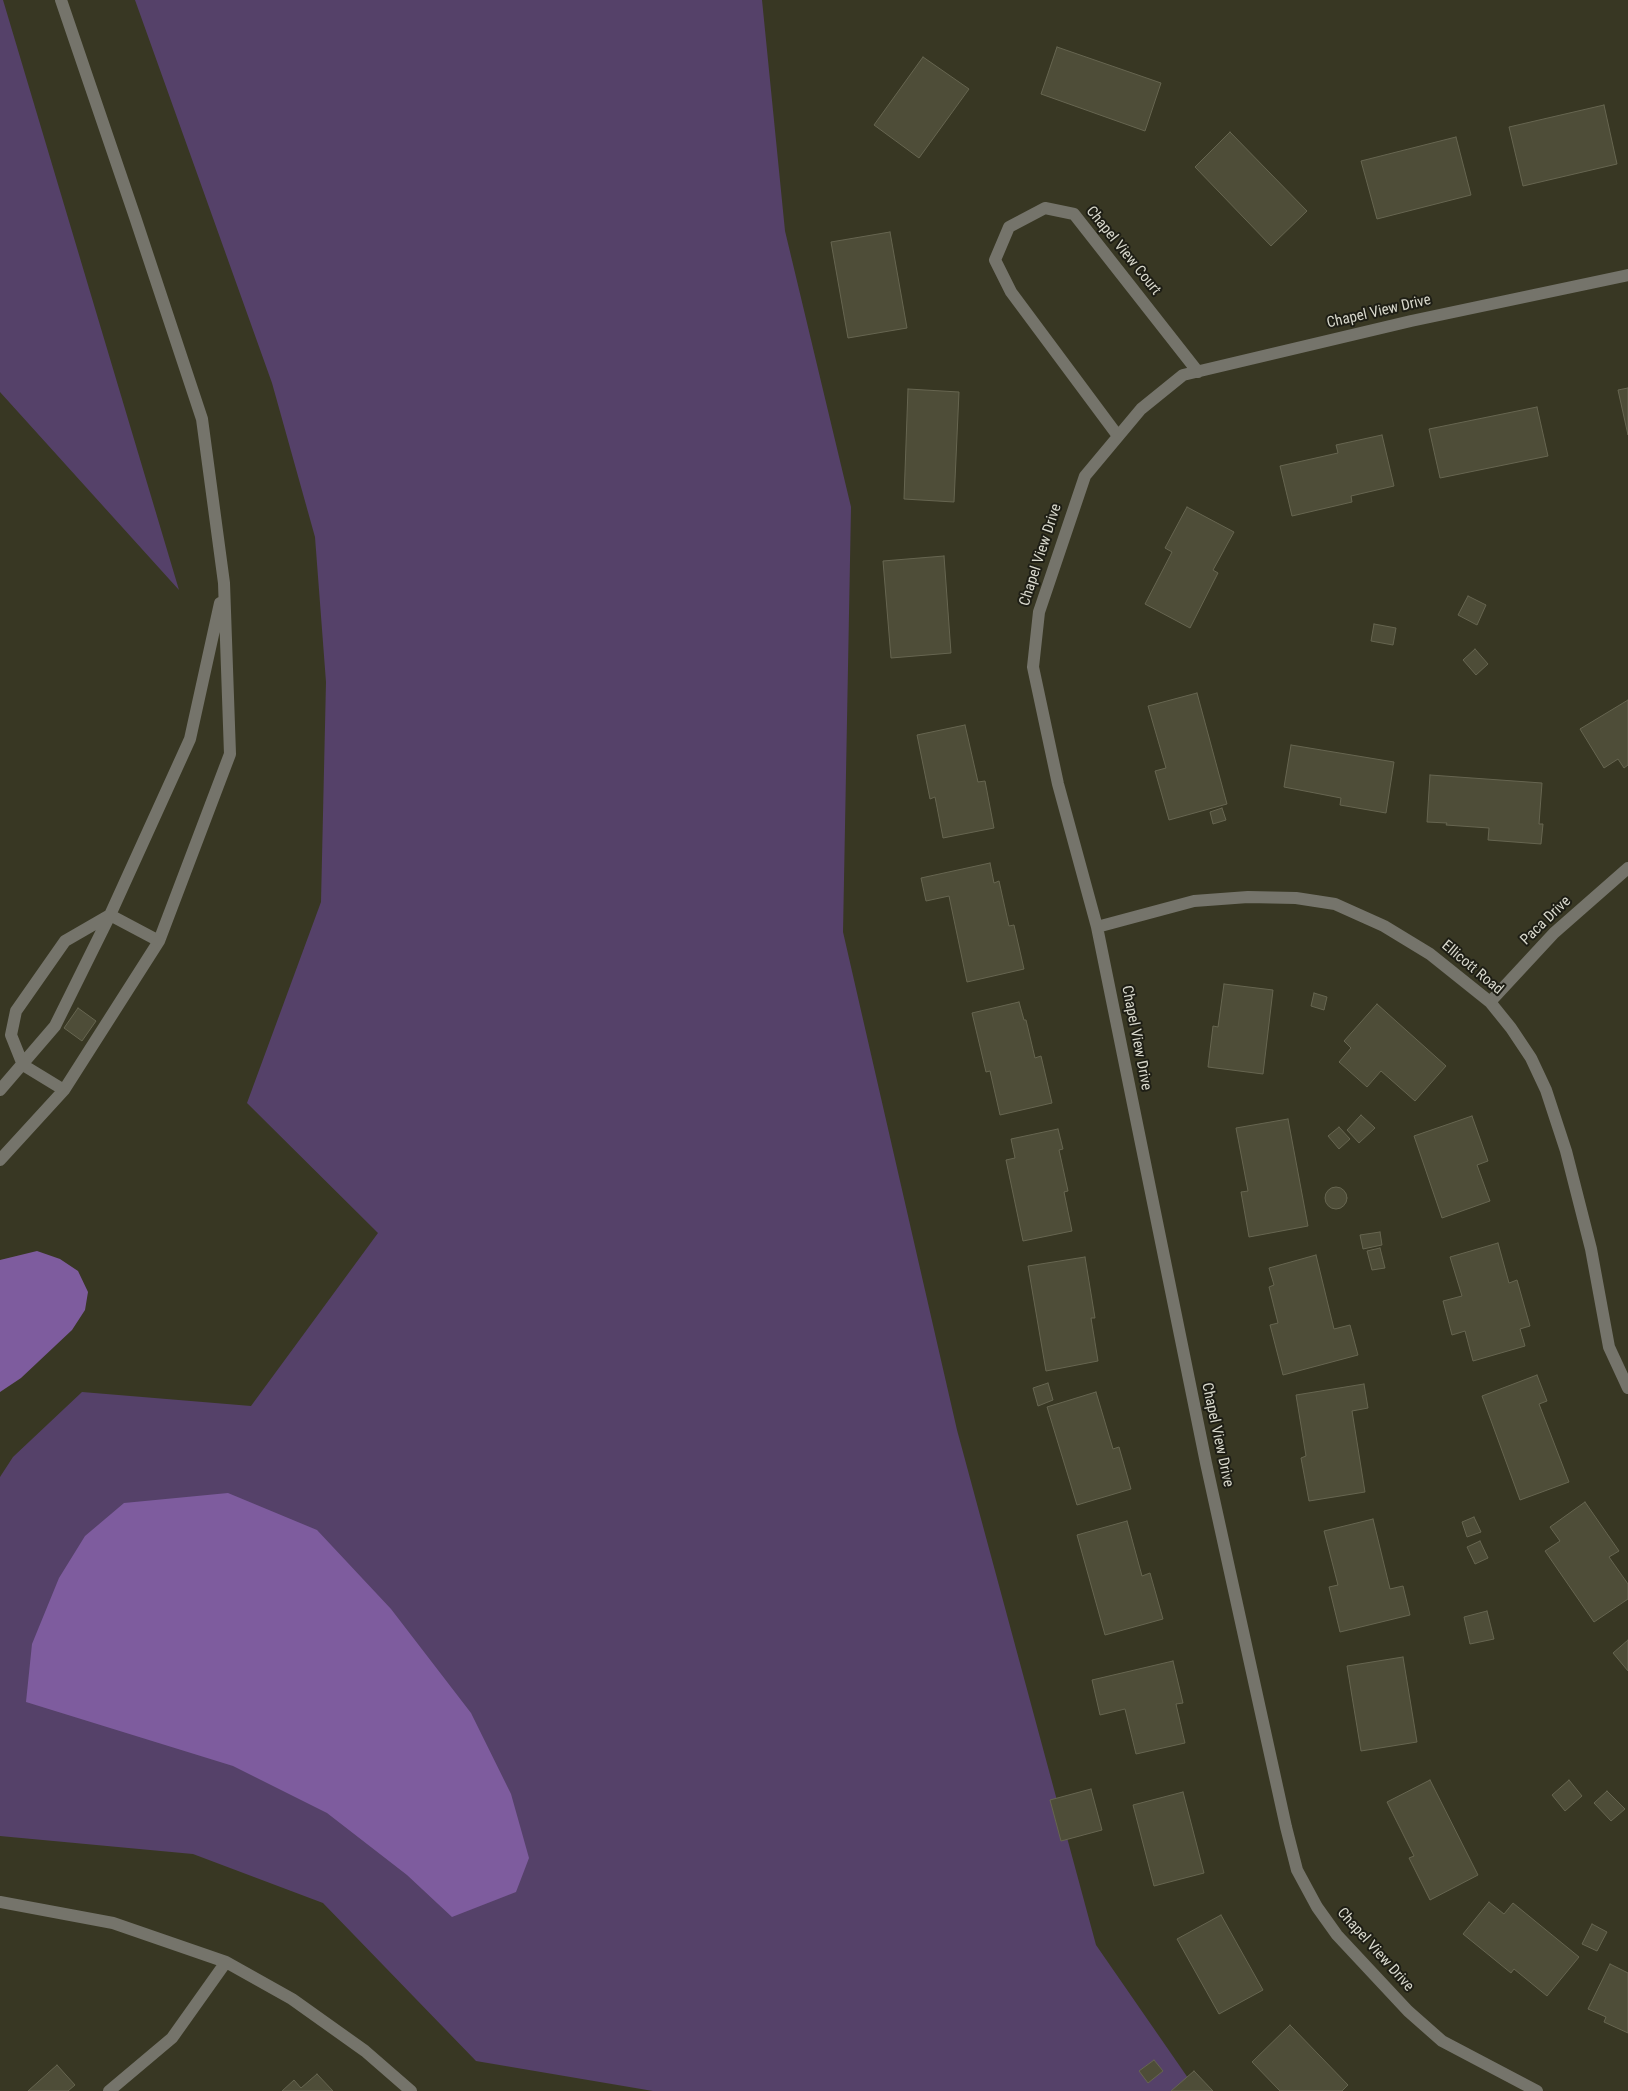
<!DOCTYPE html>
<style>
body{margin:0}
canvas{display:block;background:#383723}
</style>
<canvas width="1628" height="2091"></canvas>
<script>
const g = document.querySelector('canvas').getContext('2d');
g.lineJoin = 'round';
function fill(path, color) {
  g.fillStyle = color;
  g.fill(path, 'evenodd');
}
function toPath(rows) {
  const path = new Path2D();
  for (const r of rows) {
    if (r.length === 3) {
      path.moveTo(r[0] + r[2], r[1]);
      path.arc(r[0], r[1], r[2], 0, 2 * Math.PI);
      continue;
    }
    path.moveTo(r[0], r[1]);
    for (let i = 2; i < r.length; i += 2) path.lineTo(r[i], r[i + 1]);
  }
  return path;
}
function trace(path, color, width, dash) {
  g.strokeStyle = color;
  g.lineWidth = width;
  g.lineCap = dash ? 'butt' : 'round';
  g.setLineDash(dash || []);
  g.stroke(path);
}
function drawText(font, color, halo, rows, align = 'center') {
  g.font = font + ' "Roboto Condensed",sans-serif';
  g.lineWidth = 4;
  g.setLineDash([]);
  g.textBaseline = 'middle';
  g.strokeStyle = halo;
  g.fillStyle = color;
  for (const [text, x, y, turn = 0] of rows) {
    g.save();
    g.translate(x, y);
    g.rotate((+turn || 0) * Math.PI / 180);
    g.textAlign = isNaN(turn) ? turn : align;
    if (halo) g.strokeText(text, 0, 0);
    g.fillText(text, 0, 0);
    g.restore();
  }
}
fill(toPath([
 [0,0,3,0,179,590,0,392],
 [135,0,762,0,785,231,851,507,843,932,957,1430,1096,1945,1197,2091,653,2091,476,2061,323,1903,193,1854,0,1836,0,1477,13,1457,82,1392,251,1406,378,1233,247,1103,321,902,326,682,315,537,272,383]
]), '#554169');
fill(toPath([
 [37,1251,60,1259,78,1271,88,1292,85,1310,72,1330,21,1378,0,1392,0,1260],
 [228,1493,317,1530,391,1609,471,1713,511,1794,529,1858,516,1892,452,1917,407,1875,327,1813,233,1766,26,1702,32,1644,59,1578,85,1536,124,1503]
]), '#7e5c9e');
const building = toPath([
 [1057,47,1161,83,1145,131,1041,94,1057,47],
 [923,57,969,89,919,158,874,125,923,57],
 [1604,105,1617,164,1523,186,1509,127,1604,105],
 [1230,132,1307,211,1271,246,1195,167,1230,132],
 [1456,137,1471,195,1377,219,1361,161,1456,137],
 [890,232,907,328,848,338,831,242,890,232],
 [1628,388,1628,435,1618,390,1628,388],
 [908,389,959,392,954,502,904,499,908,389],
 [1537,407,1548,456,1440,478,1429,429,1537,407],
 [1382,435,1394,486,1351,496,1352,502,1292,516,1280,466,1338,453,1336,445,1382,435],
 [1187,507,1234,532,1213,570,1218,573,1190,628,1145,604,1172,552,1165,548,1187,507],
 [944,556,951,653,891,658,883,561,944,556],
 [1468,596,1486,605,1477,625,1458,615,1468,596],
 [1374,624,1396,628,1393,645,1371,641,1374,624],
 [1475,649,1488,664,1476,675,1463,660,1475,649],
 [1197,693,1227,804,1169,820,1155,771,1166,768,1148,706,1197,693],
 [1628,700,1628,765,1624,768,1618,759,1604,768,1580,729,1628,700],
 [965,725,978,782,985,781,994,828,943,838,935,797,930,799,917,735,965,725],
 [1291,745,1394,762,1386,813,1340,805,1341,798,1284,787,1291,745],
 [1430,775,1542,783,1539,824,1543,824,1541,844,1488,840,1489,828,1446,825,1447,823,1427,822,1430,775],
 [1222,808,1226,820,1213,824,1210,812,1222,808],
 [990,863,994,883,999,881,1009,926,1014,925,1024,969,967,982,949,896,926,901,921,878,990,863],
 [1224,984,1273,990,1263,1074,1208,1067,1213,1026,1218,1027,1224,984],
 [1314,993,1327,997,1324,1010,1311,1006,1314,993],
 [1019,1002,1024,1020,1026,1020,1035,1058,1041,1056,1052,1103,1000,1115,990,1071,986,1072,972,1013,1019,1002],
 [1377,1004,1446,1066,1415,1101,1381,1071,1367,1087,1339,1062,1351,1048,1344,1041,1377,1004],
 [78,1008,96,1021,82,1041,64,1028,78,1008],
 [1361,1115,1375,1128,1359,1143,1347,1130,1361,1115],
 [1472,1116,1488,1161,1477,1165,1490,1201,1442,1218,1414,1136,1472,1116],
 [1288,1119,1308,1226,1249,1237,1241,1192,1248,1191,1236,1128,1288,1119],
 [1339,1127,1350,1139,1339,1149,1328,1136,1339,1127],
 [1058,1129,1063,1149,1059,1150,1068,1191,1064,1192,1072,1231,1023,1241,1006,1160,1015,1158,1011,1139,1058,1129],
 [1336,1198,11],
 [1380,1232,1382,1245,1363,1249,1360,1235,1380,1232],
 [1498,1243,1509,1283,1517,1280,1530,1326,1520,1329,1525,1346,1473,1361,1465,1331,1452,1335,1443,1301,1462,1296,1450,1257,1498,1243],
 [1380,1248,1385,1268,1372,1270,1367,1251,1380,1248],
 [1316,1255,1334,1329,1350,1325,1358,1355,1283,1375,1270,1325,1278,1323,1269,1287,1274,1285,1269,1268,1316,1255],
 [1085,1257,1095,1318,1091,1318,1098,1361,1046,1371,1028,1266,1085,1257],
 [1537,1375,1547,1401,1539,1404,1569,1482,1520,1500,1482,1396,1537,1375],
 [1048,1383,1053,1400,1038,1406,1033,1388,1048,1383],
 [1364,1384,1368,1408,1352,1411,1365,1492,1309,1501,1301,1458,1306,1456,1296,1395,1364,1384],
 [1096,1392,1113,1449,1119,1447,1131,1489,1077,1505,1047,1407,1096,1392],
 [1585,1502,1619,1551,1609,1557,1628,1584,1628,1599,1594,1622,1545,1551,1560,1541,1550,1527,1585,1502],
 [1474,1517,1481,1532,1467,1537,1462,1522,1474,1517],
 [1373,1519,1390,1589,1403,1586,1410,1615,1340,1632,1329,1587,1338,1585,1324,1531,1373,1519],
 [1127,1521,1142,1576,1150,1573,1163,1619,1105,1635,1077,1535,1127,1521],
 [1480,1541,1488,1558,1475,1564,1467,1547,1480,1541],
 [1487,1611,1494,1639,1470,1644,1464,1617,1487,1611],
 [1628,1640,1628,1671,1613,1653,1628,1640],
 [1403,1657,1417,1742,1361,1751,1347,1666,1403,1657],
 [1173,1661,1183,1703,1176,1704,1185,1743,1136,1754,1125,1709,1100,1715,1092,1680,1173,1661],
 [1430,1780,1478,1875,1430,1900,1409,1858,1414,1856,1387,1802,1430,1780],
 [1569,1780,1582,1796,1565,1811,1552,1795,1569,1780],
 [1091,1789,1102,1830,1061,1841,1050,1800,1091,1789],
 [1607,1791,1625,1809,1611,1821,1594,1803,1607,1791],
 [1183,1792,1204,1873,1154,1886,1133,1805,1183,1792],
 [1489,1902,1504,1914,1513,1903,1579,1957,1547,1996,1514,1969,1511,1973,1463,1934,1489,1902],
 [1221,1915,1263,1990,1219,2014,1177,1939,1221,1915],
 [1592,1924,1607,1932,1597,1951,1582,1944,1592,1924],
 [1610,1964,1628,1973,1628,2033,1604,2022,1606,2017,1588,2009,1610,1964],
 [1290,2025,1348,2085,1342,2091,1280,2091,1252,2062,1290,2025],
 [1154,2060,1163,2071,1148,2083,1139,2071,1154,2060],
 [57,2065,75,2085,68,2091,28,2091,57,2065],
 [1194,2071,1213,2091,1171,2091,1194,2071],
 [317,2074,333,2091,282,2091,294,2080,301,2088,317,2074]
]);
fill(building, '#4e4d38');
trace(building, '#666550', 1);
trace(toPath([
 [1118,436,1011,292,995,260,1009,227,1045,208,1074,214,1198,372],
 [110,915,159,941],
 [1097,927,1194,901,1248,897,1296,898,1335,904,1384,926,1430,954,1490,1002,1511,1028,1531,1058,1546,1090,1566,1151,1591,1249,1609,1347,1628,1388],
 [1490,1002,1554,933,1628,868],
 [0,1090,55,1026,110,915,190,739,220,603],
 [64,1090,23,1065,11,1035,16,1011,65,941,110,915],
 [0,1160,64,1090,159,941,230,754,224,583,202,419,135,217,61,0],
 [0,1902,113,1923,226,1962,292,1999,365,2051,411,2091],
 [109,2091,172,2038,226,1962],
 [1537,2091,1442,2041,1408,2011,1337,1935,1317,1907,1297,1870,1286,1827,1206,1463,1097,927,1058,784,1033,667,1039,612,1085,476,1141,409,1183,375,1411,321,1628,275]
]), '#75746b', 12);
drawText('15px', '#d8d8cc', '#1e1e15', [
 ["Chapel View Court",1123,251,51],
 ["Chapel View Drive",1379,312,-13],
 ["Chapel View Drive",1041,555,-72],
 ["Paca Drive",1546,921,-44],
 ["Ellicott Road",1472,968,40],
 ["Chapel View Drive",1136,1038,79],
 ["Chapel View Drive",1217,1435,78],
 ["Chapel View Drive",1375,1950,48]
]);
</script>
